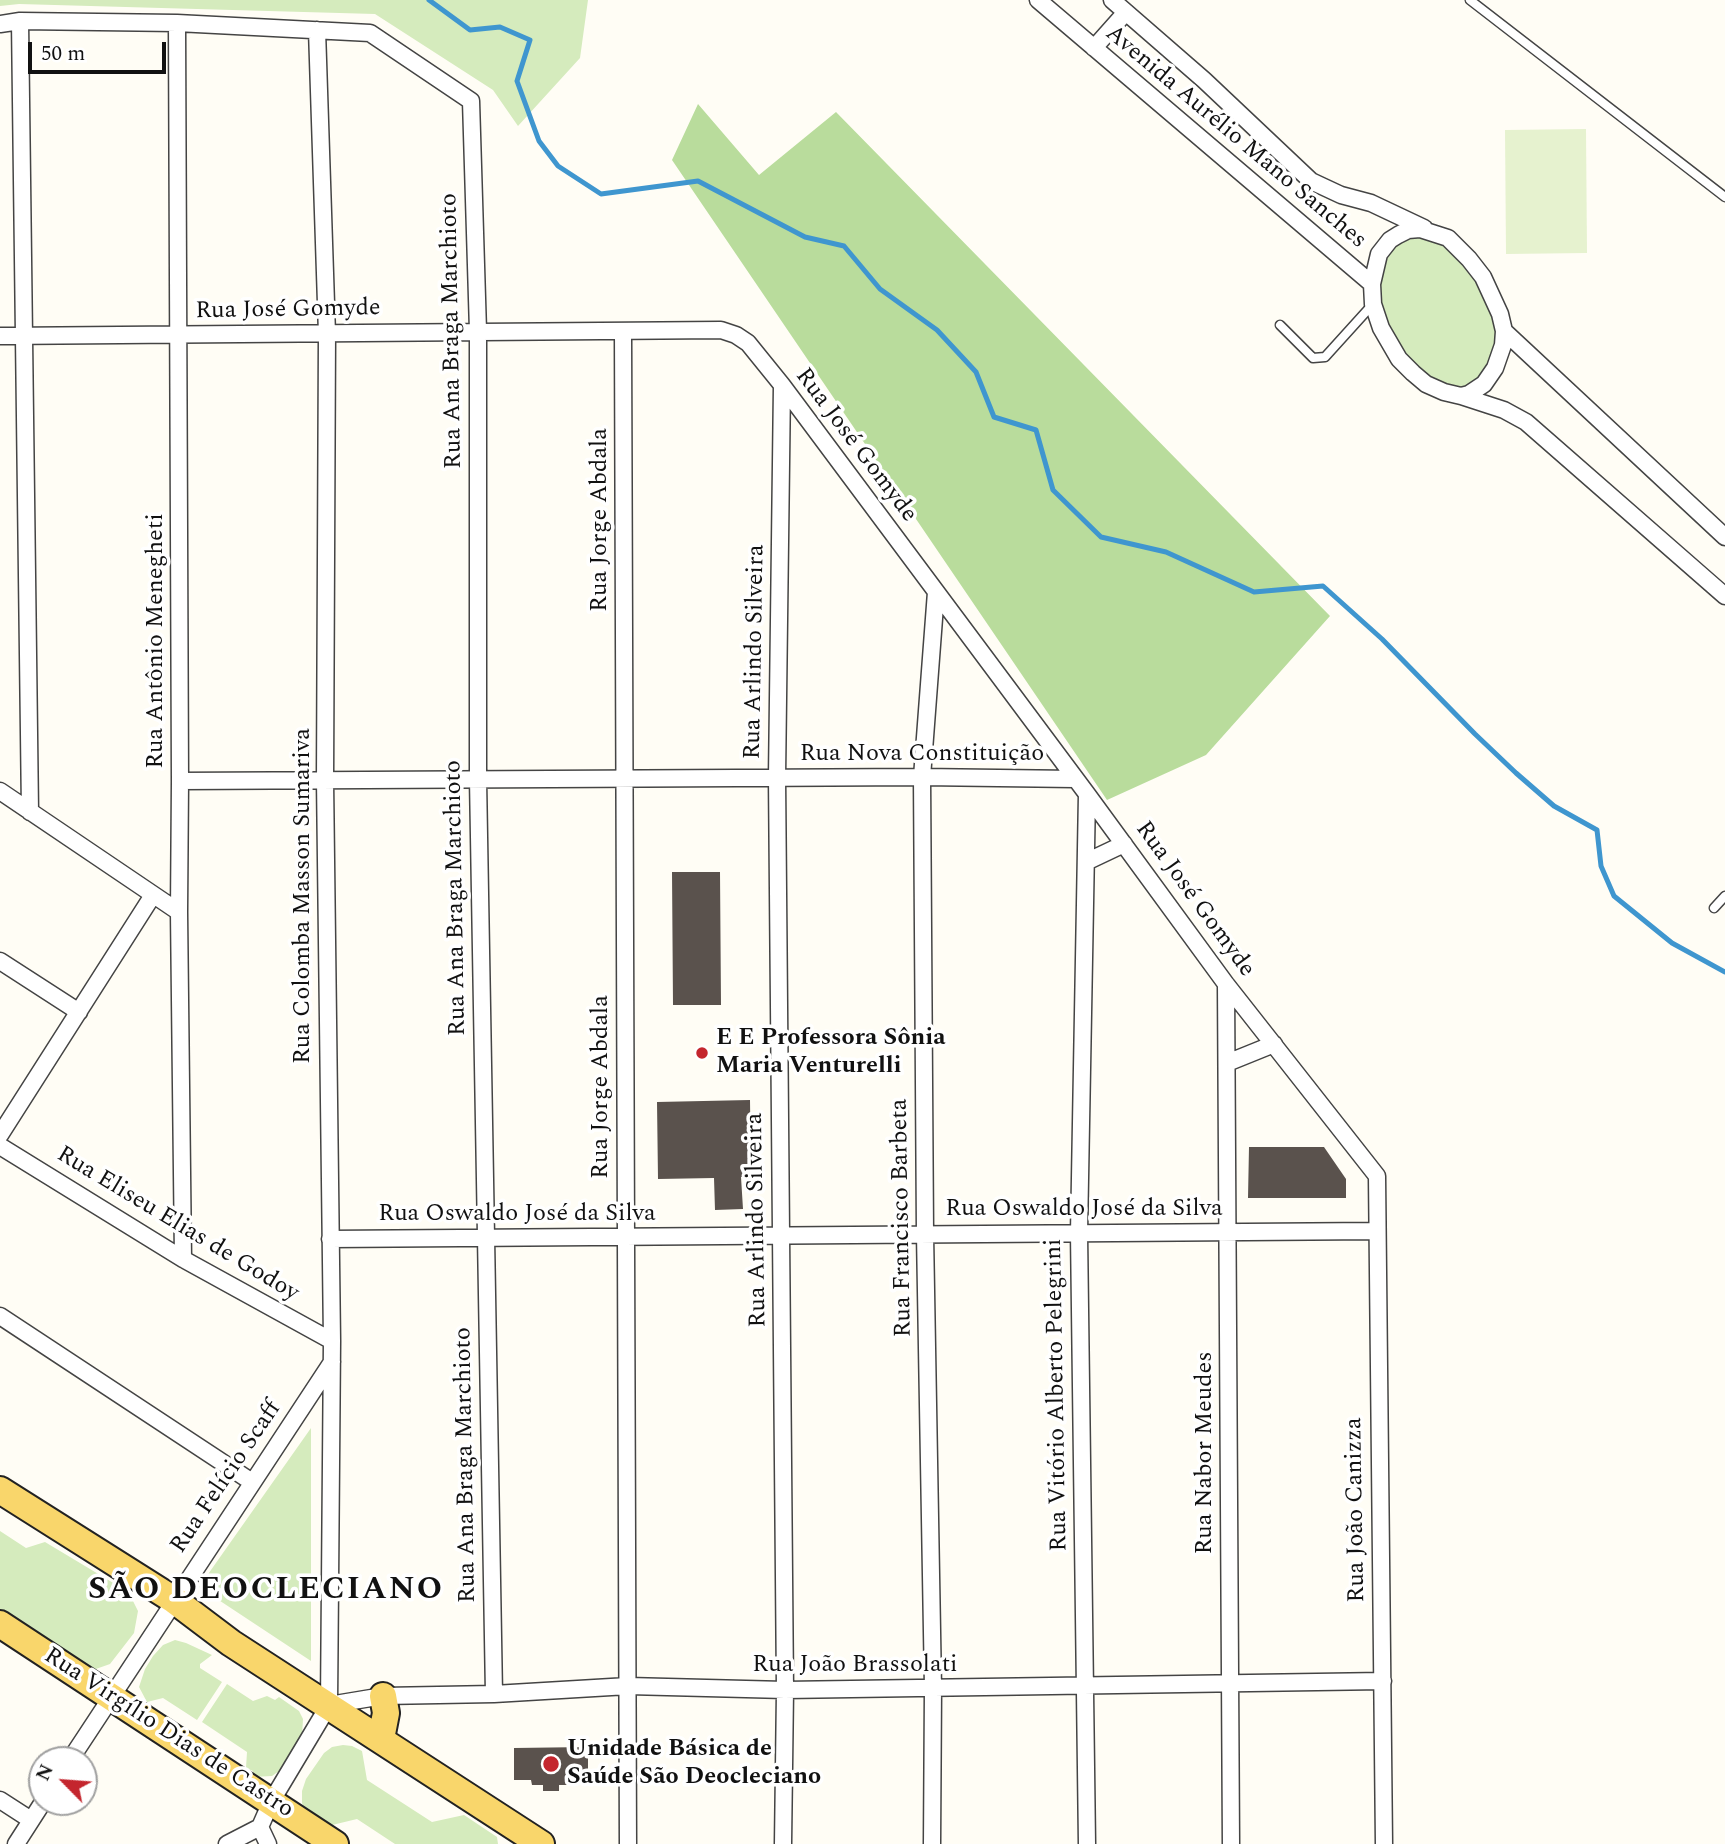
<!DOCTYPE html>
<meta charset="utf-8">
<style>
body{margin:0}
#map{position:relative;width:1725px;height:1844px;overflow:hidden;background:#fffdf5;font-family:Spectral,serif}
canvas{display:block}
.north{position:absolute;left:28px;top:1746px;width:70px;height:70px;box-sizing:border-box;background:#fff;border:2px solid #a0a0a0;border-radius:50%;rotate:295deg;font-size:19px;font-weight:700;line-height:28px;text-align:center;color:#111}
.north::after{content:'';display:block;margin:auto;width:24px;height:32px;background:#c4262e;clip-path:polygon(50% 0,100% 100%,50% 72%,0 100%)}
.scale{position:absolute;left:28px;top:42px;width:138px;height:32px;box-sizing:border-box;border:4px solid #111;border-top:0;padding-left:9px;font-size:21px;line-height:24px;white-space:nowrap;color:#111;-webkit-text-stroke:5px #fff;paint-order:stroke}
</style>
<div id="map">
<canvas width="1725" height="1844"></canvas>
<div class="north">N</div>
<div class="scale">50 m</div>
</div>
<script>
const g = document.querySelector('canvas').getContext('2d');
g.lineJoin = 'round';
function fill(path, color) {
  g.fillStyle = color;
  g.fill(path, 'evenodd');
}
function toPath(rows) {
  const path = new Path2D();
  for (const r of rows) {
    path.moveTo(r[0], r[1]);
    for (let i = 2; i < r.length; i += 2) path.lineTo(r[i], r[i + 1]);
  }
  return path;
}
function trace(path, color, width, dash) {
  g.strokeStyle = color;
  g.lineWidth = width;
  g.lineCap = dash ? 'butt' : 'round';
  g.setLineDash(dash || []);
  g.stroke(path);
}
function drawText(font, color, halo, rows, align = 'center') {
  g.font = font + ' Spectral,serif';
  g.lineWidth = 7;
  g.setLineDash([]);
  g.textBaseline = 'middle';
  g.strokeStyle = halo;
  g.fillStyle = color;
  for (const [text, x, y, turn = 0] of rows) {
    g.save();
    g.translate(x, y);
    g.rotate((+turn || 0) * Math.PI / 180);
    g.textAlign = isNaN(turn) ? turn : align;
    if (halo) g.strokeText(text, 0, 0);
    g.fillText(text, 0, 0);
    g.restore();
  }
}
fill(toPath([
 [0,0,588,0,580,58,518,126,493,90,375,14,19,4,0,6],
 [1419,236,1439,240,1464,264,1487,299,1498,332,1494,355,1480,381,1461,391,1429,378,1405,355,1387,326,1379,303,1378,285,1387,251,1400,240],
 [311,1428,311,1661,199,1587],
 [0,1531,26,1548,45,1542,120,1587,131,1597,138,1611,134,1633,110,1664,93,1670,0,1615],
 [175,1640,186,1643,212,1655,200,1664,200,1668,222,1682,197,1720,163,1698,147,1702,139,1687,145,1669,153,1656,163,1645],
 [227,1684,253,1701,267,1696,275,1700,279,1697,299,1711,303,1719,302,1736,282,1769,272,1776,253,1777,253,1771,246,1768,247,1752,202,1722],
 [343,1745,352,1746,362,1751,367,1780,432,1822,464,1815,497,1837,498,1844,395,1844,357,1819,328,1826,307,1813,302,1803,302,1791,306,1779,324,1753,332,1747]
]), '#d5ebbd');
fill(toPath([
 [698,104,759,175,836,112,1330,616,1206,755,1107,800,672,160]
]), '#b9dc9c');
fill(toPath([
 [1586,129,1587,253,1506,254,1505,130]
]), '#e6f2cf');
trace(toPath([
 [429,0,470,30,500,27,530,40,517,81,539,141,558,166,601,194,698,181,805,237,844,246,880,289,937,330,976,372,994,417,1036,430,1053,490,1101,537,1166,552,1254,592,1323,586,1382,639,1475,734,1516,773,1554,806,1597,830,1601,866,1614,896,1672,943,1725,972]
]), '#3f96cf', 5);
fill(toPath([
 [672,872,720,872,721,1005,673,1005],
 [750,1100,751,1177,741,1177,743,1209,715,1210,714,1178,658,1179,657,1102],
 [1249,1147,1324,1147,1346,1179,1346,1198,1248,1198],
 [588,1747,588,1780,574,1780,574,1785,559,1785,559,1791,543,1791,543,1785,532,1785,531,1780,514,1780,514,1748]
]), '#5a524d');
const lane = toPath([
 [1470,0,1725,197],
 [1280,325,1313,358,1325,357,1373,304],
 [1714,908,1725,896]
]);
const street = toPath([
 [1038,0,1372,284],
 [1112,0,1204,80,1311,181,1341,195,1371,203,1424,228],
 [20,21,30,812],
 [177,23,180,781,179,912,183,1259],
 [0,24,20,21,177,23,370,33,471,101,478,331,478,779,494,1694],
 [1094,48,1126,12],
 [1420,229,1448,238,1469,259,1483,277,1500,314,1504,331,1503,345,1495,368,1484,384,1469,394,1461,396,1444,392,1426,384,1413,373,1399,359,1381,328,1373,304,1372,284,1379,254,1390,240,1398,235,1408,230,1420,229],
 [623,331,628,1844],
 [1504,331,1725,537],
 [0,336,721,330,736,335,748,343,782,385,1087,794,1226,984,1377,1176,1384,1844],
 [782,385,777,777,785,1690,783,1844],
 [1461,396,1504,410,1526,422,1725,596],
 [180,781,922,777,1075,779],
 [0,791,179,912],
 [1086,862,1124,844],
 [0,961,79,1012],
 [1226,984,1231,1844],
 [1227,1063,1274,1044],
 [0,1135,153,895],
 [0,1146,183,1259,332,1341],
 [330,1239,1376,1231],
 [0,1316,252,1482],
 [329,1705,383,1696,494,1694,628,1686,785,1690,1383,1681],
 [70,1760,332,1362],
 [0,1800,31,1820],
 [260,1827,268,1844],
 [16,1844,43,1802],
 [227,1844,260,1827,271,1802,329,1705,332,1341,325,780,327,334,317,30],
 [932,1844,933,1688,925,1234,922,777,936,592],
 [1087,1844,1079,1233,1087,794]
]);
const primary = toPath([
 [0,1490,174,1600,231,1643,541,1844],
 [0,1624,335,1844],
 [381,1739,386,1713,383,1696]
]);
trace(lane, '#444', 11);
trace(street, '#444', 19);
trace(primary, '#222', 30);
trace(lane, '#fff', 8);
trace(street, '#fff', 16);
trace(primary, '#f9d66b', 26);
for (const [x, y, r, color] of [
 [702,1053,7,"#c4262e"],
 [551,1764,9,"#c4262e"]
]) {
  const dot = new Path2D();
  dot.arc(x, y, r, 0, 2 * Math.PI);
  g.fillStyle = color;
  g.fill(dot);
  trace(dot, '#fff', 2.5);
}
drawText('24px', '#111', '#fff', [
 ["Avenida Aurélio Mano Sanches",1235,138,40],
 ["Rua José Gomyde",288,311,-1],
 ["Rua Ana Braga Marchioto",453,331,-91],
 ["Rua José Gomyde",855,446,53],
 ["Rua Jorge Abdala",601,520,-90],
 ["Rua Antônio Menegheti",157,641,-90],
 ["Rua Arlindo Silveira",756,652,-89],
 ["Rua Nova Constituição",922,755],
 ["Rua Colomba Masson Sumariva",304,896,-90],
 ["Rua Ana Braga Marchioto",457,898,-91],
 ["Rua José Gomyde",1194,900,54],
 ["Rua Jorge Abdala",602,1087,-90],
 ["Rua Oswaldo José da Silva",1084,1210],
 ["Rua Oswaldo José da Silva",517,1215],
 ["Rua Francisco Barbeta",903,1218,-91],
 ["Rua Arlindo Silveira",758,1220,-91],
 ["Rua Eliseu Elias de Godoy",177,1225,31],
 ["Rua Vitório Alberto Pelegrini",1058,1395,-91],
 ["Rua Nabor Meudes",1206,1453,-90],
 ["Rua Ana Braga Marchioto",467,1465,-91],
 ["Rua Felício Scaff",227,1478,-56],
 ["Rua João Canizza",1357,1510,-91],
 ["Rua João Brassolati",855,1666],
 ["Rua Virgílio Dias de Castro",168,1734,33]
]);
drawText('bold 24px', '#111', '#fff', [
 ["E E Professora Sônia",716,1039],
 ["Maria Venturelli",716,1067],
 ["Unidade Básica de",567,1750],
 ["Saúde São Deocleciano",567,1778]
], 'left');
g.letterSpacing = '2px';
drawText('bold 32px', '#111', '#fff', [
 ["SÃO DEOCLECIANO",266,1592]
]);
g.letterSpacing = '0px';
</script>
